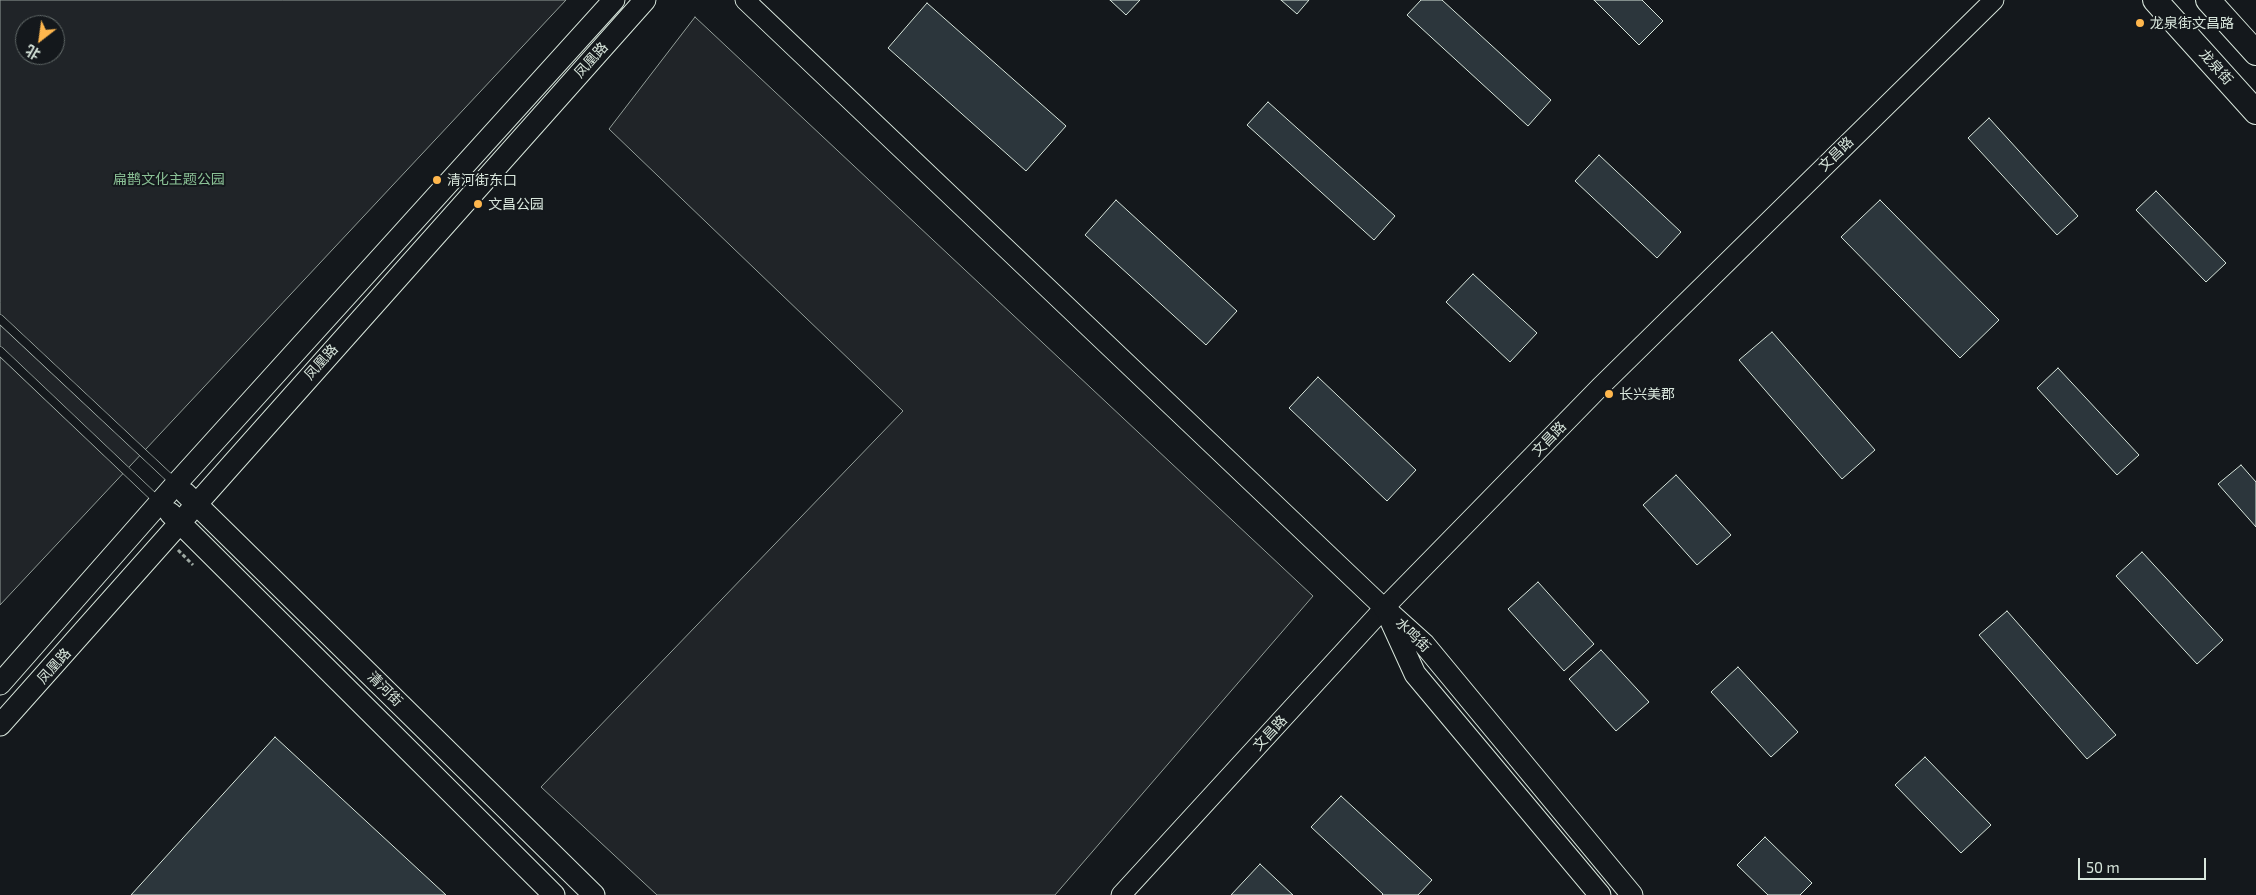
<!DOCTYPE html>
<meta charset="utf-8">
<style>
body{margin:0}
#map{position:relative;width:2256px;height:895px;overflow:hidden;background:#14181c;font-family:"Exo 2","Noto Sans SC",sans-serif}
canvas{display:block}
.north{position:absolute;left:15px;top:15px;width:50px;height:50px;box-sizing:border-box;background:#14181c;border:1px solid #626a69;border-radius:50%;rotate:210deg;font-size:14px;font-weight:700;line-height:20px;text-align:center;color:#d8e6dc}
.north::after{content:'';display:block;margin:auto;width:18px;height:22px;background:#ffb74d;clip-path:polygon(50% 0,100% 100%,50% 72%,0 100%)}
.scale{position:absolute;left:2078px;top:858px;width:128px;height:22px;box-sizing:border-box;border:2px solid #d8e6dc;border-top:0;padding-left:6px;font-size:15px;line-height:18px;white-space:nowrap;color:#d8e6dc;-webkit-text-stroke:4px #14181c;paint-order:stroke}
</style>
<div id="map">
<canvas width="2256" height="895"></canvas>
<div class="north">北</div>
<div class="scale">50 m</div>
</div>
<script>
const g = document.querySelector('canvas').getContext('2d');
g.lineJoin = 'round';
function fill(path, color) {
  g.fillStyle = color;
  g.fill(path, 'evenodd');
}
function toPath(rows) {
  const path = new Path2D();
  for (const r of rows) {
    path.moveTo(r[0], r[1]);
    for (let i = 2; i < r.length; i += 2) path.lineTo(r[i], r[i + 1]);
  }
  return path;
}
function trace(path, color, width, dash) {
  g.strokeStyle = color;
  g.lineWidth = width;
  g.lineCap = dash ? 'butt' : 'round';
  g.setLineDash(dash || []);
  g.stroke(path);
}
function drawText(font, color, halo, rows, align = 'center') {
  g.font = font + ' "Exo 2","Noto Sans SC",sans-serif';
  g.lineWidth = 4;
  g.setLineDash([]);
  g.textBaseline = 'middle';
  g.strokeStyle = halo;
  g.fillStyle = color;
  for (const [text, x, y, turn = 0] of rows) {
    g.save();
    g.translate(x, y);
    g.rotate((+turn || 0) * Math.PI / 180);
    g.textAlign = isNaN(turn) ? turn : align;
    if (halo) g.strokeText(text, 0, 0);
    g.fillText(text, 0, 0);
    g.restore();
  }
}
const green = toPath([
 [0,0,566,0,0,605,0,0],
 [25,25,55,25,55,55,25,55,25,25],
 [695,17,1313,596,1055,895,657,895,541,787,903,411,609,129,695,17]
]);
fill(green, '#202428');
trace(green, '#939e99', 1);
const building = toPath([
 [1110,0,1140,0,1126,15,1110,0],
 [1281,0,1309,0,1297,14,1281,0],
 [1421,0,1442,0,1551,100,1528,126,1407,15,1421,0],
 [1594,0,1642,0,1663,21,1639,45,1594,0],
 [927,3,1066,126,1026,171,888,48,927,3],
 [1268,102,1395,216,1374,240,1247,125,1268,102],
 [1989,118,2078,216,2057,235,1968,138,1989,118],
 [1599,155,1681,232,1657,258,1575,181,1599,155],
 [2156,191,2226,263,2206,282,2136,210,2156,191],
 [1116,200,1237,311,1206,345,1085,235,1116,200],
 [1880,200,1999,320,1960,358,1841,237,1880,200],
 [1473,274,1537,333,1510,362,1446,302,1473,274],
 [1772,332,1875,450,1842,479,1739,360,1772,332],
 [2058,368,2139,455,2117,475,2037,388,2058,368],
 [1318,377,1416,470,1387,501,1289,408,1318,377],
 [2241,465,2256,482,2256,527,2218,484,2241,465],
 [1676,475,1731,535,1697,565,1643,505,1676,475],
 [2142,552,2223,640,2197,664,2116,576,2142,552],
 [1538,582,1594,644,1564,671,1508,609,1538,582],
 [2007,611,2116,735,2087,759,1979,635,2007,611],
 [1601,650,1649,702,1616,731,1569,679,1601,650],
 [1738,667,1798,732,1771,757,1711,692,1738,667],
 [275,737,446,895,131,895,275,737],
 [1925,757,1991,825,1961,853,1895,785,1925,757],
 [1341,796,1432,880,1418,895,1382,895,1383,894,1311,827,1341,796],
 [1765,837,1812,883,1800,895,1768,895,1737,865,1765,837],
 [1260,864,1293,895,1231,895,1260,864]
]);
fill(building, '#2c363c');
trace(building, '#d8e6dc', 1);
const service = toPath([
 [0,319,174,482],
 [0,351,158,501]
]);
const tertiary = toPath([
 [745,0,1384,608],
 [1121,895,1384,608,1600,387,1994,0]
]);
const secondary = toPath([
 [185,493,594,895],
 [170,513,554,895],
 [1384,608,1424,644,1632,895],
 [1389,617,1415,674,1600,895],
 [0,684,176,484,614,0],
 [0,725,645,0]
]);
const primary = toPath([
 [2155,0,2256,112],
 [2208,0,2256,53]
]);
trace(service, '#d8e6dc', 9);
trace(tertiary, '#d8e6dc', 21);
trace(secondary, '#d8e6dc', 23);
trace(primary, '#d8e6dc', 26);
trace(toPath([
 [178,550,193,565]
]), '#9da8a2', 3, [4, 2.5]);
trace(service, '#14181c', 8);
trace(tertiary, '#14181c', 19);
trace(secondary, '#14181c', 21);
trace(primary, '#14181c', 24);
for (const [x, y, r, color] of [
 [2140,23,5,"#ffb74d"],
 [437,180,5,"#ffb74d"],
 [478,204,5,"#ffb74d"],
 [1609,394,5,"#ffb74d"]
]) {
  const dot = new Path2D();
  dot.arc(x, y, r, 0, 2 * Math.PI);
  g.fillStyle = color;
  g.fill(dot);
  trace(dot, '#14181c', 2);
}
drawText('14px', '#d8e6dc', '#14181c', [
 ["龙泉街文昌路",2150,23],
 ["清河街东口",447,180],
 ["文昌公园",488,204],
 ["长兴美郡",1619,394]
], 'left');
drawText('14px', '#d8e6dc', '#14181c', [
 ["凤凰路",591,60,-48],
 ["龙泉街",2216,67,48],
 ["文昌路",1836,154,-44],
 ["凤凰路",321,362,-48],
 ["文昌路",1549,439,-46],
 ["水鸣街",1413,635,44],
 ["凤凰路",54,666,-48],
 ["清河街",385,689,45],
 ["文昌路",1270,733,-47]
]);
drawText('14px', '#8ac095', '#14181c', [
 ["扁鹊文化主题公园",169,179]
]);
</script>
